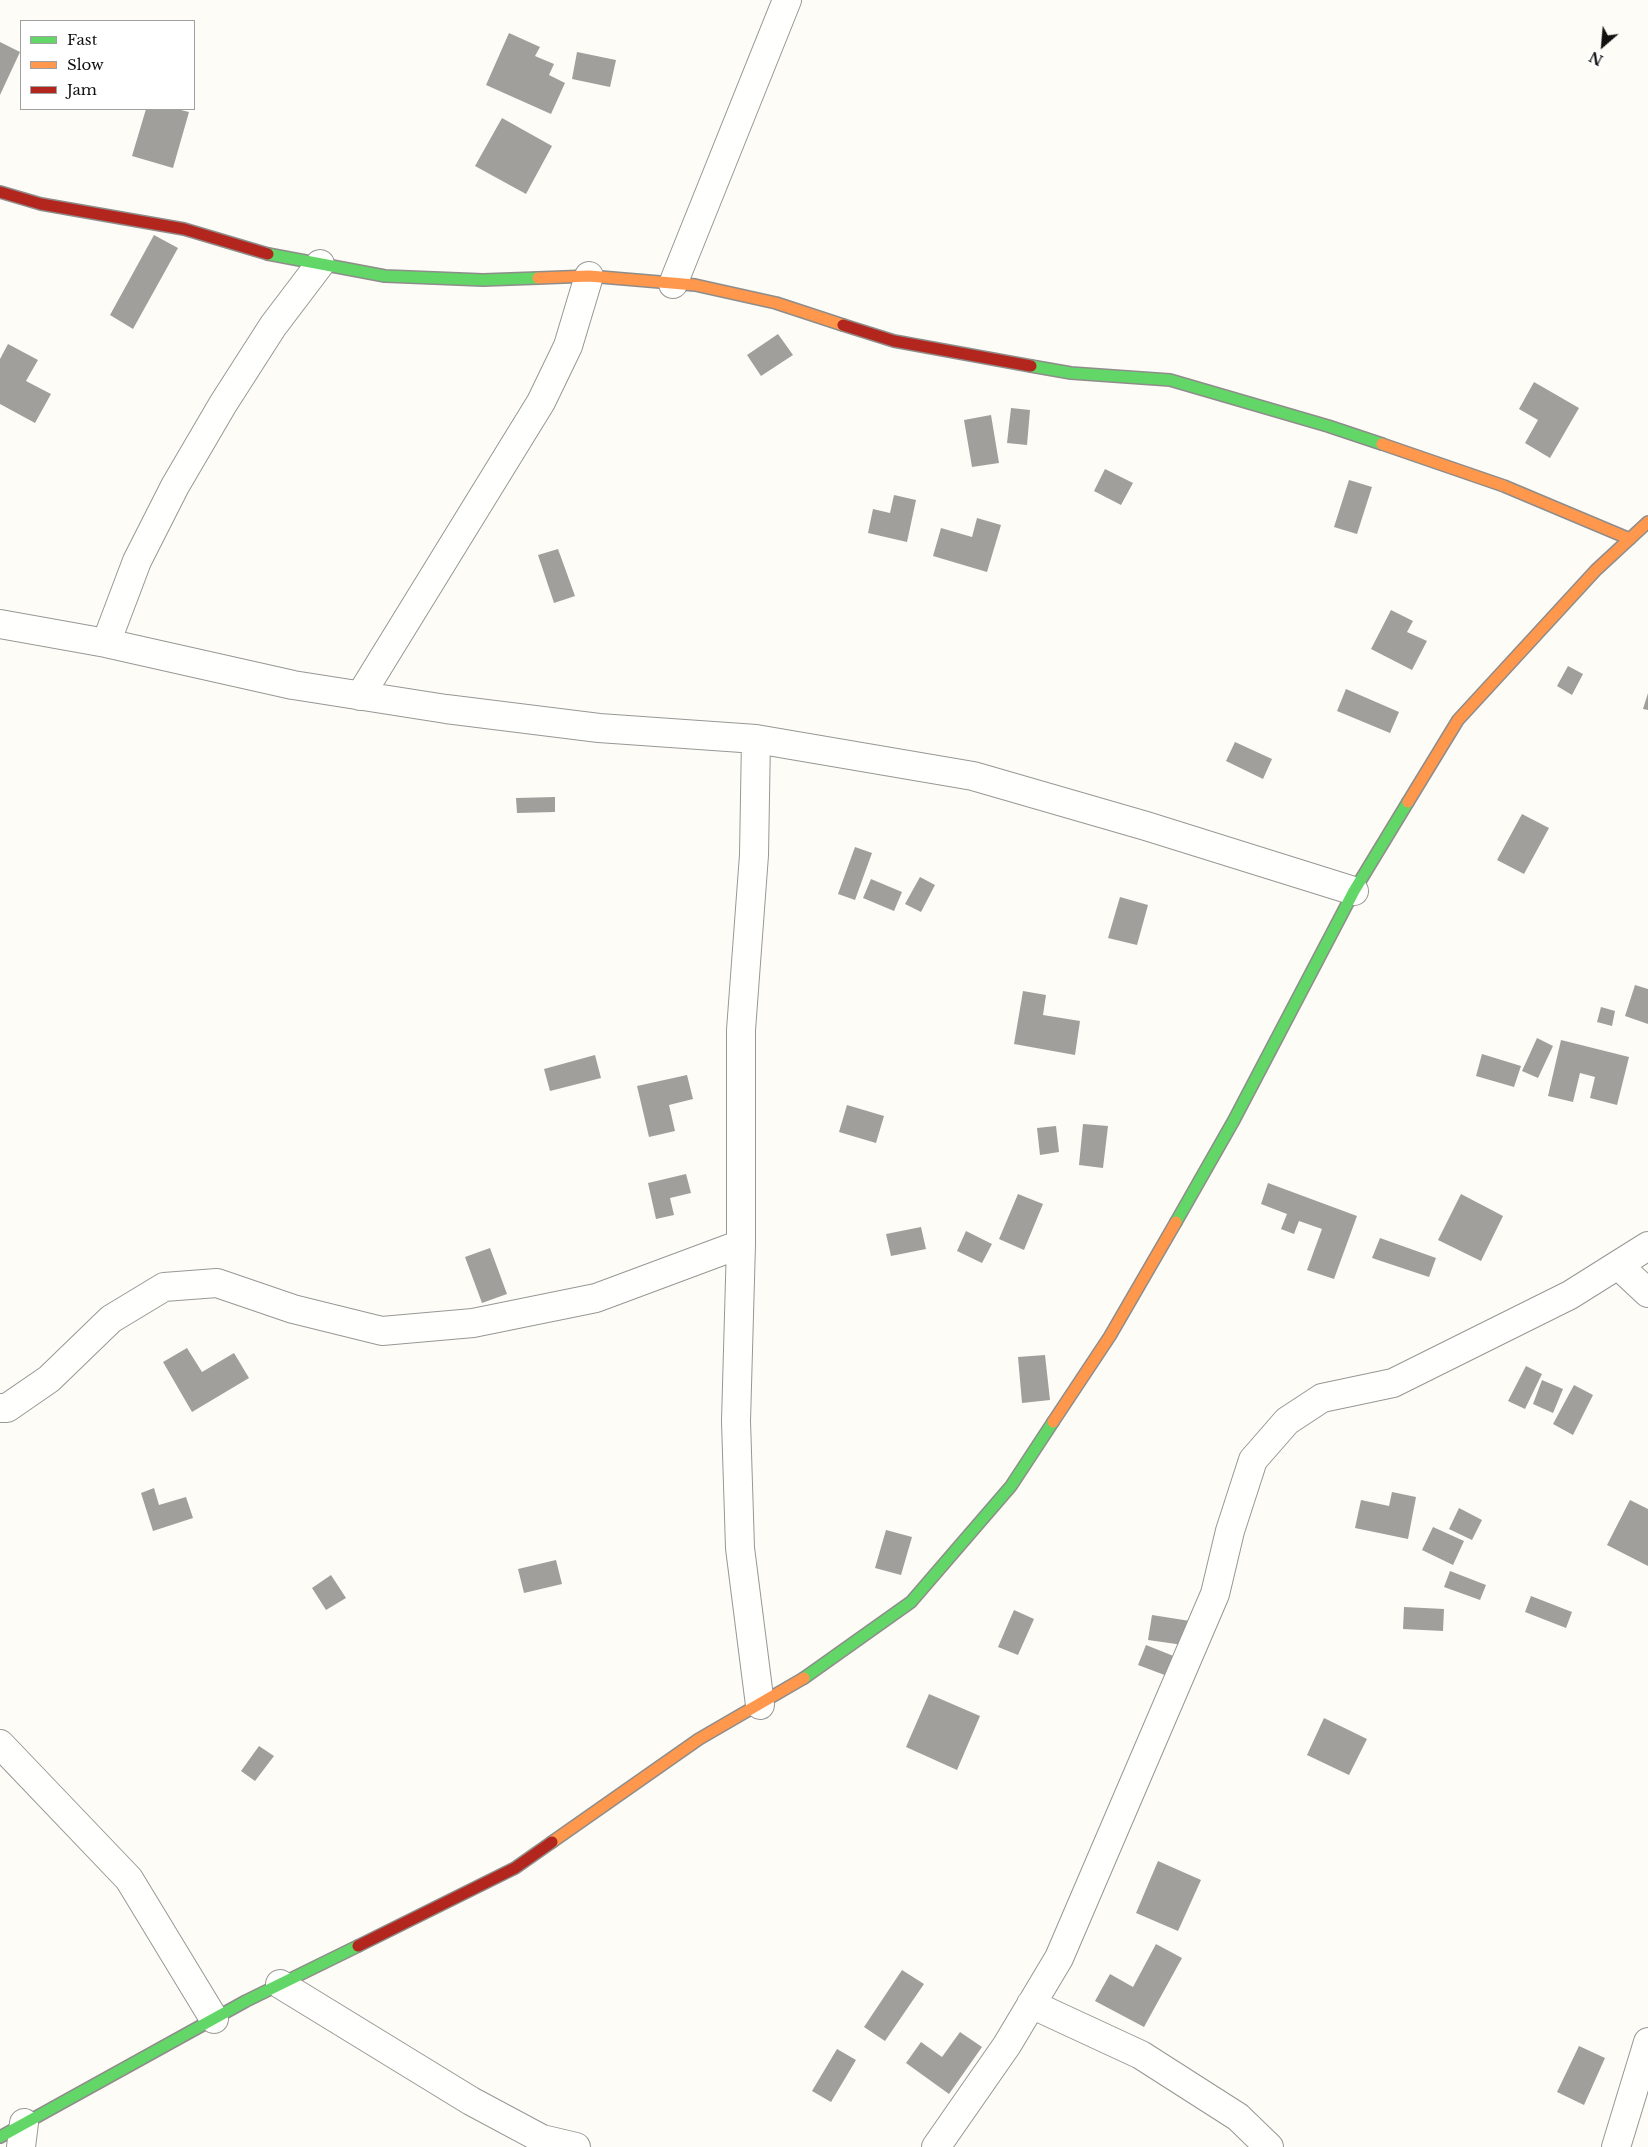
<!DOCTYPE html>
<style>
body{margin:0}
#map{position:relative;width:1648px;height:2147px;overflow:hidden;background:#fdfcf7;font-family:"Libre Baskerville",serif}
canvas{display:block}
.legend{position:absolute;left:20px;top:20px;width:175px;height:90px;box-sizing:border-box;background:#fff;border:1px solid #a0a0a0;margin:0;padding:6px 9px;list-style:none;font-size:15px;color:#111}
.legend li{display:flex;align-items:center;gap:10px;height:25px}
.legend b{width:25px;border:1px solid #a0a0a0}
.north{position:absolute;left:1578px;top:20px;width:50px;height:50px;-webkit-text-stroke:4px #fff;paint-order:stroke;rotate:207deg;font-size:14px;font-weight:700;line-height:20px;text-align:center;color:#111}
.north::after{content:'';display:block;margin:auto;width:18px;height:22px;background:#111;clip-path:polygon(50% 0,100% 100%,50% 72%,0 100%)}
</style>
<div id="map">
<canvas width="1648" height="2147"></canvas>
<ul class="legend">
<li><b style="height:6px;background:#63d668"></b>Fast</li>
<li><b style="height:6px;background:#ff974d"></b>Slow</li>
<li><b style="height:6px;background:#b3261e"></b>Jam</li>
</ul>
<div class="north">N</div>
</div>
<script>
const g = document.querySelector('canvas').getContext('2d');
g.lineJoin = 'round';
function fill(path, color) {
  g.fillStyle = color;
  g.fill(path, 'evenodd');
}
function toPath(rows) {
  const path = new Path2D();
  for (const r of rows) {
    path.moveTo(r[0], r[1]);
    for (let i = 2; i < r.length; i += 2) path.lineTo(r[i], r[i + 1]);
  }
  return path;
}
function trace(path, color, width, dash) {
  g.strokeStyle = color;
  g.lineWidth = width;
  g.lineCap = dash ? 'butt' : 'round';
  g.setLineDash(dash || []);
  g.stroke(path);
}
fill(toPath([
 [509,33,540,47,535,56,554,64,549,75,565,83,551,114,486,85],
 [0,42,20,52,0,95],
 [577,52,616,60,610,87,572,79],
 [146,109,177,109,189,112,173,168,132,156],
 [502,118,552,146,526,194,475,166],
 [154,235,178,248,133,329,110,315],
 [778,334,793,355,761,376,747,355],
 [8,344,38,360,26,381,51,394,35,423,0,404,0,359],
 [1534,382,1579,408,1550,458,1525,443,1538,420,1519,409],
 [1011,408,1030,410,1027,445,1007,443],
 [991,415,999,463,972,467,964,420],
 [1105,469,1133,483,1121,505,1094,491],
 [1349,480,1372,487,1357,534,1334,527],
 [894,495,916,500,907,542,868,533,873,509,890,513],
 [977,518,1001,525,987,572,933,556,941,528,972,537],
 [558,549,575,596,554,603,538,555],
 [1391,610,1413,621,1407,632,1427,641,1412,670,1371,649],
 [1568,666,1583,674,1572,695,1557,686],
 [1346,689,1399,712,1390,733,1337,711],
 [1648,693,1648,710,1643,709],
 [1235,742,1272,759,1263,779,1226,761],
 [555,797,555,812,517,813,516,798],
 [1522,814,1549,828,1524,874,1497,860],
 [855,847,872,853,855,900,838,894],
 [920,877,935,885,921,912,905,904],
 [871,879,902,892,894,911,863,898],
 [1120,897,1148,905,1137,945,1108,938],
 [1635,985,1648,989,1648,1024,1625,1016],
 [1023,991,1046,995,1043,1015,1080,1021,1075,1055,1014,1044],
 [1601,1007,1615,1011,1612,1026,1597,1022],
 [1537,1038,1553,1046,1538,1078,1522,1071],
 [1561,1040,1629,1057,1617,1105,1590,1098,1595,1077,1580,1073,1573,1102,1548,1096],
 [1482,1054,1521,1066,1514,1087,1476,1076],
 [595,1055,601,1078,550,1091,544,1069],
 [687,1075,693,1099,669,1105,675,1131,649,1137,637,1086],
 [847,1105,884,1116,876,1143,839,1132],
 [1083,1124,1108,1126,1103,1168,1079,1165],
 [1056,1126,1059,1152,1040,1155,1037,1128],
 [686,1174,691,1193,670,1198,674,1215,656,1219,648,1183],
 [1268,1183,1357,1216,1334,1279,1307,1270,1322,1229,1299,1221,1294,1234,1281,1229,1287,1214,1261,1204],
 [1018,1194,1043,1204,1024,1250,999,1239],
 [1461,1194,1503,1216,1481,1261,1438,1240],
 [921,1227,926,1249,891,1256,886,1234],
 [966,1231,992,1244,982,1263,957,1251],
 [1380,1238,1436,1258,1429,1277,1372,1258],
 [490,1248,507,1294,482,1303,465,1257],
 [187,1348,202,1372,234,1353,249,1378,192,1412,163,1362],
 [1045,1355,1050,1400,1022,1403,1018,1357],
 [1526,1366,1542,1374,1525,1409,1508,1401],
 [1542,1380,1563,1389,1553,1413,1533,1404],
 [1574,1385,1593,1395,1573,1435,1553,1424],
 [154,1488,159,1505,186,1497,193,1518,153,1531,141,1493],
 [1392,1492,1416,1497,1408,1539,1355,1528,1361,1500,1389,1506],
 [1630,1500,1648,1509,1648,1566,1607,1545],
 [1459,1508,1482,1520,1472,1540,1449,1529],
 [1433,1527,1464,1541,1453,1565,1422,1550],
 [886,1530,912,1537,901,1575,875,1568],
 [556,1560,562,1584,524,1593,518,1569],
 [1450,1571,1486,1585,1480,1600,1444,1587],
 [331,1575,346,1598,326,1610,312,1588],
 [1531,1596,1572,1612,1566,1628,1525,1612],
 [1404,1607,1444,1609,1443,1631,1403,1629],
 [1014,1610,1034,1619,1018,1655,998,1647],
 [1152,1615,1209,1624,1204,1648,1148,1640],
 [1146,1645,1186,1661,1178,1680,1138,1665],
 [929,1694,980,1716,957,1770,906,1747],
 [1324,1718,1367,1739,1349,1775,1307,1755],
 [259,1746,274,1756,255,1781,241,1771],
 [1158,1861,1201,1880,1178,1931,1136,1913],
 [1156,1944,1182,1958,1144,2027,1095,2001,1110,1974,1133,1987],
 [902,1970,924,1984,885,2041,864,2027],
 [960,2032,982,2047,949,2094,906,2063,921,2042,942,2057],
 [1579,2046,1605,2058,1584,2105,1557,2092],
 [837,2049,856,2060,831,2102,812,2091]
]), '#a19f9c');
const street = toPath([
 [673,284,787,0],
 [0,624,106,643,293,685,446,709,599,728,756,739,973,776,1146,826,1354,891],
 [106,643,137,561,175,486,223,404,273,326,320,264],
 [360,696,541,402,568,346,589,276],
 [756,739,754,855,741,1030,741,1244,736,1421,740,1548,760,1705],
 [1618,1265,1648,1293],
 [0,1408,7,1408,49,1379,111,1319,164,1287,217,1283,293,1309,382,1331,473,1323,596,1298,741,1244],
 [0,1744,129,1879,214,2019],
 [280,1984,471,2101,542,2139,576,2147],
 [1031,2004,1141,2055,1238,2117,1269,2147],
 [21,2147,24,2123],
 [936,2147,1007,2045,1059,1958,1215,1594,1230,1531,1253,1460,1287,1421,1322,1398,1393,1383,1570,1295,1648,1246],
 [1616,2147,1648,2042]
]);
const fast = toPath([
 [268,254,385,276,483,280,538,278],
 [1031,366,1071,373,1170,380,1328,426,1382,444],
 [1176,1222,1234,1120,1354,891,1408,802],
 [804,1678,911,1602,1011,1486,1053,1422],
 [0,2137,246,2001,358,1946]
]);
const slow = toPath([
 [538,278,589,276,695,285,776,303,843,325],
 [1382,444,1504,486,1630,539],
 [1408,802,1458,720,1596,570,1648,522],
 [1053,1422,1110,1336,1176,1222],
 [552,1842,699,1739,804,1678]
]);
const jam = toPath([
 [0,192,41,204,184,229,268,254],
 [843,325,894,341,1031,366],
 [358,1946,515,1868,552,1842]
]);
trace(street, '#979795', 30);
trace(fast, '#8e8d8b', 14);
trace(slow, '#8e8d8b', 14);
trace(jam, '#8e8d8b', 14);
trace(street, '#fffffe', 28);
trace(fast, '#63d668', 11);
trace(slow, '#ff974d', 11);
trace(jam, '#b3261e', 11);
</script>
